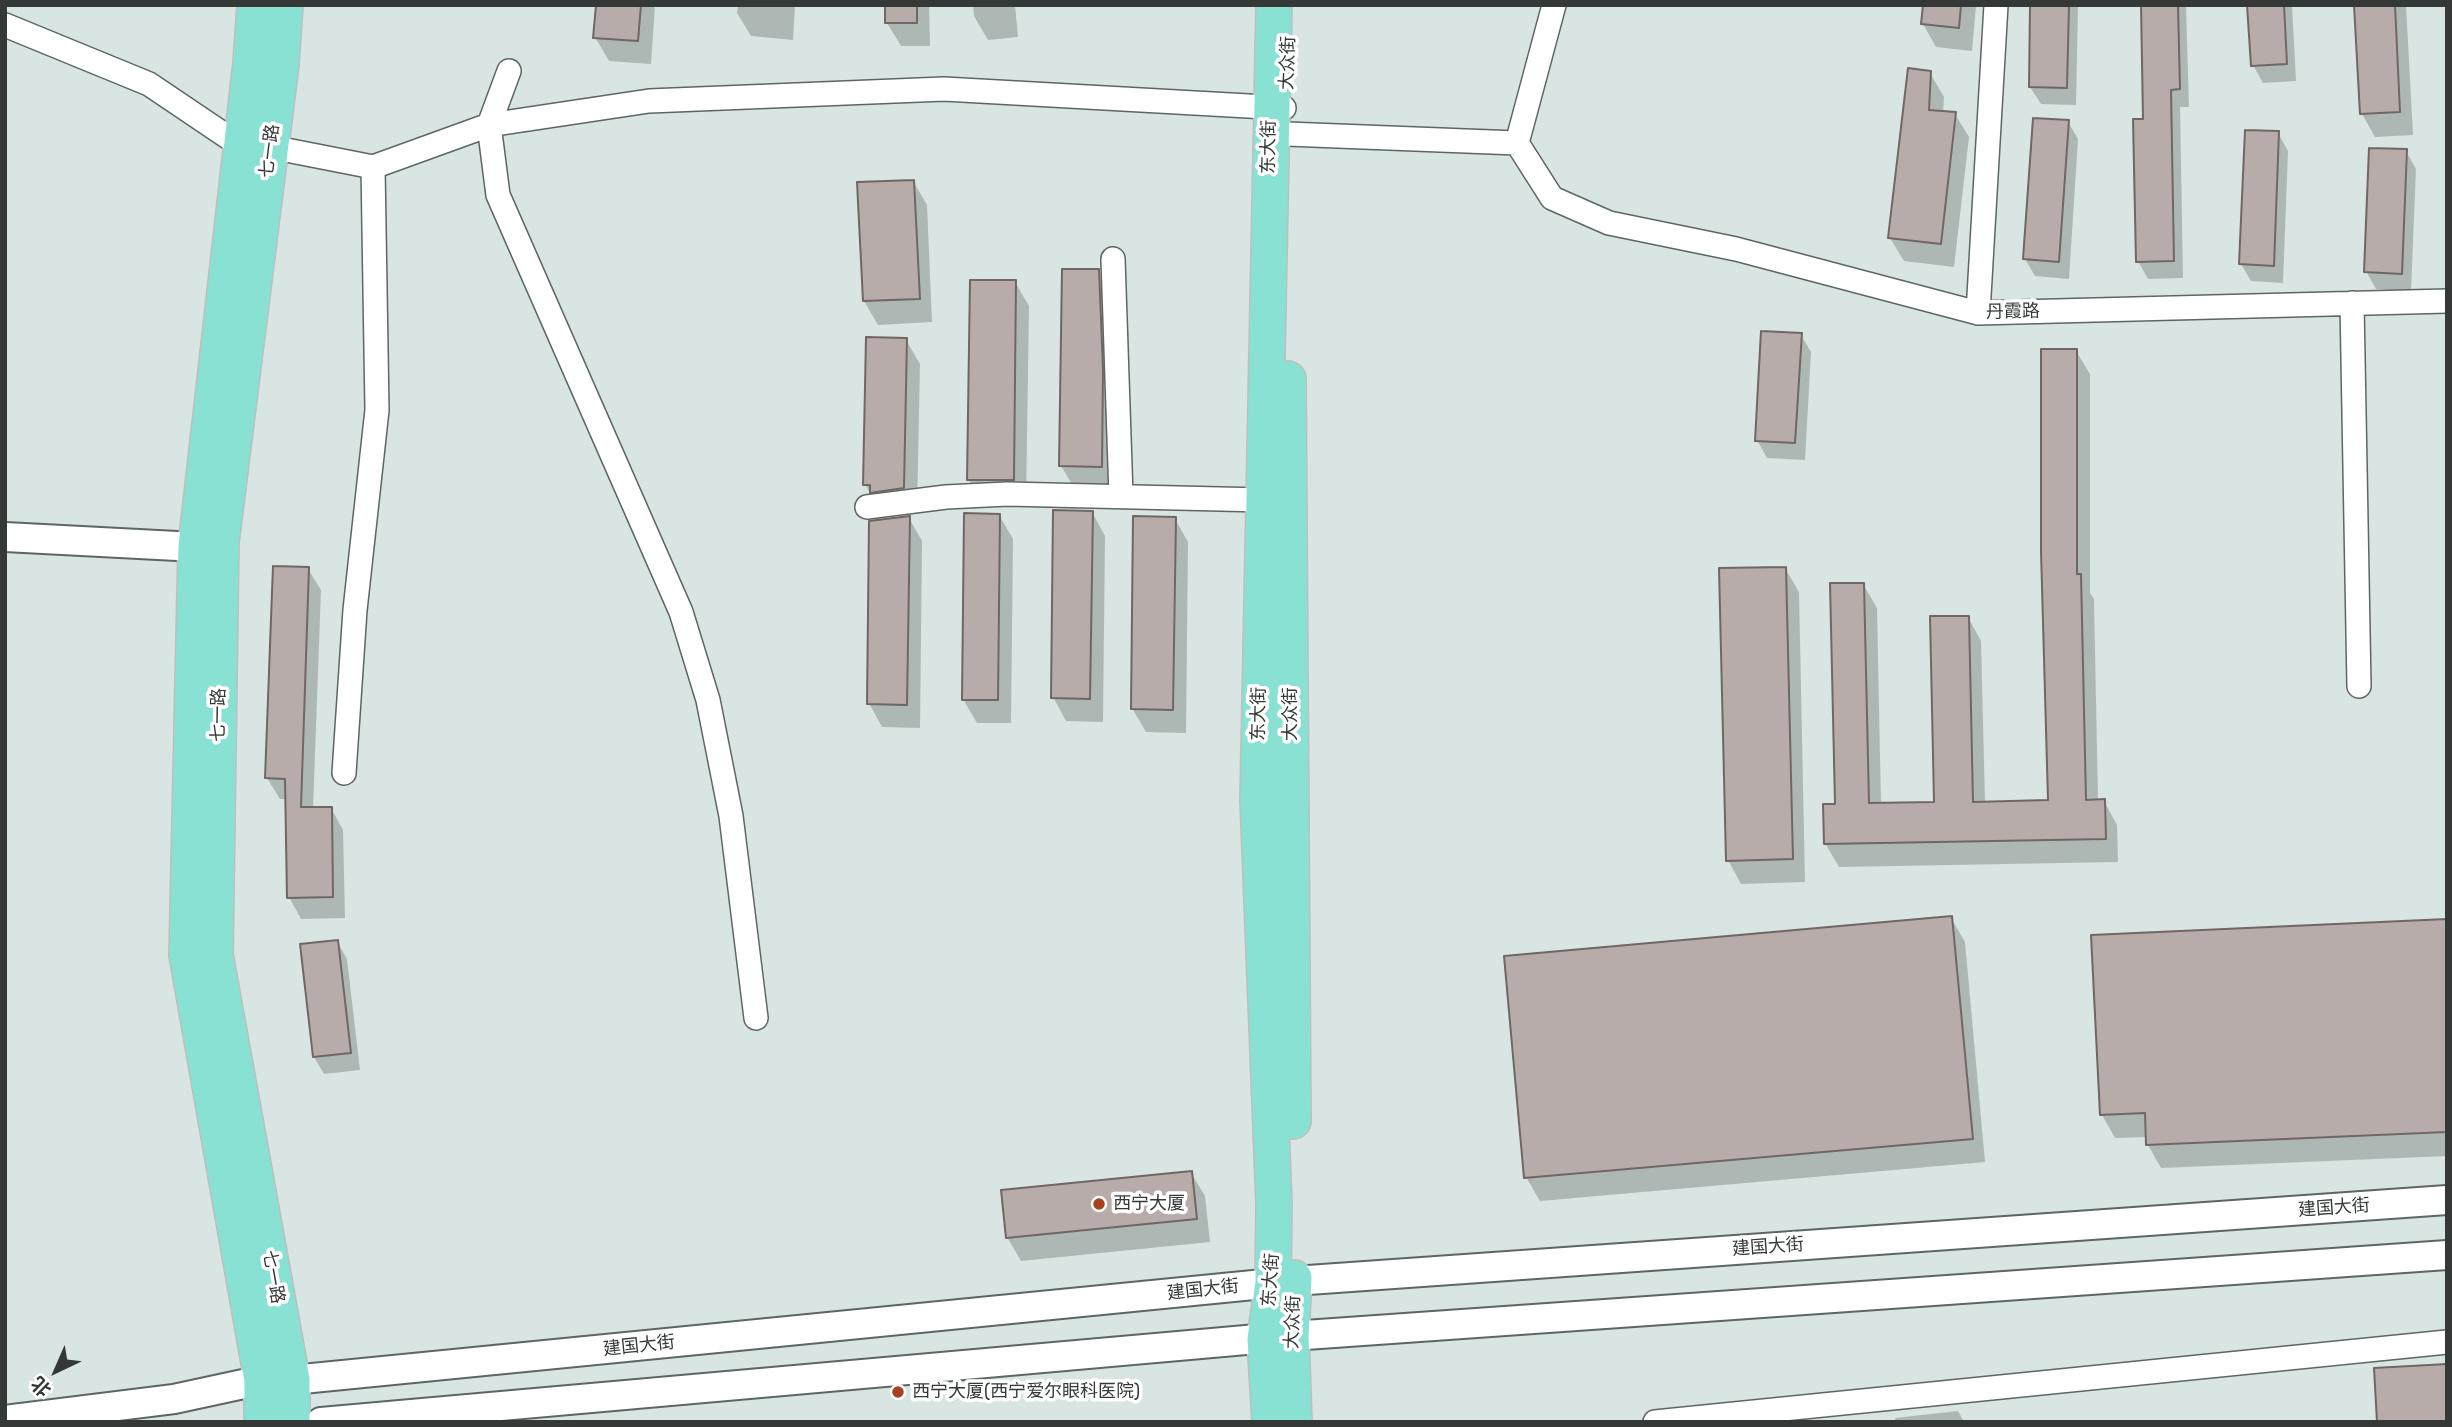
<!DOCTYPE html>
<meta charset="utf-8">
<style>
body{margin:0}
#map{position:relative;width:2452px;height:1427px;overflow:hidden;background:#d9e5e2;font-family:Rubik,"Noto Sans SC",sans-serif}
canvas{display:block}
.frame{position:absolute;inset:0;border:7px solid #343938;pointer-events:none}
.north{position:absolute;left:21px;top:1336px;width:70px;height:70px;-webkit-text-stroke:5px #fff;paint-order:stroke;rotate:224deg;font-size:19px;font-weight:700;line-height:28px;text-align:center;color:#343938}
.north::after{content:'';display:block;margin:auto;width:24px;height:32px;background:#343938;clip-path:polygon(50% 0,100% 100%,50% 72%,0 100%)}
</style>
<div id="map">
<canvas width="2452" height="1427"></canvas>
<div class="frame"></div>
<div class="north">北</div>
</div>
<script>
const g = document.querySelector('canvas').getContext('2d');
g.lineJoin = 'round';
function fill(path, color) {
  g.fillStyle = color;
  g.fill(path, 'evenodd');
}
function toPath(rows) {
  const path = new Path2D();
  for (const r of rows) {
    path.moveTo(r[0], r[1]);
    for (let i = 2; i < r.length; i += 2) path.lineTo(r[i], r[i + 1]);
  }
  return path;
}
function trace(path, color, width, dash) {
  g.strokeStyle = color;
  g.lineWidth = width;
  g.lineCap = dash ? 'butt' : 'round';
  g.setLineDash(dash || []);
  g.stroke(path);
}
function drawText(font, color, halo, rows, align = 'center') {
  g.font = font + ' Rubik,"Noto Sans SC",sans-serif';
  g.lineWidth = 7;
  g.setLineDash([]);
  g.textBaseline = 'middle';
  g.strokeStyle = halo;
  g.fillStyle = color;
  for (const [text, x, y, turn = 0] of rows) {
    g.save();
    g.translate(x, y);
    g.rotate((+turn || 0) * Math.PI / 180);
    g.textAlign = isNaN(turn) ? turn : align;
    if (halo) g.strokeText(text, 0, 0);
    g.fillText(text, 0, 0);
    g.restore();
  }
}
fill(toPath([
 [598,5,655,5,651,64,609,61,595,37],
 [738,5,795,5,793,40,751,36,737,13],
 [887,5,929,5,930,46,901,46,887,23],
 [973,5,1015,5,1018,37,988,40,974,16],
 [1924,5,1976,5,1972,51,1936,47,1923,24],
 [2032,5,2078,5,2076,105,2041,104,2030,87],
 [2142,5,2186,5,2189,107,2180,107,2183,278,2148,279,2138,261,2145,121],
 [2249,5,2292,5,2296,81,2263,83,2253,65],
 [2356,5,2406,5,2413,135,2375,137,2362,114],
 [1930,73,1944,97,1943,113,1955,114,1969,137,1954,267,1904,261,1890,238],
 [2068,122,2078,139,2069,279,2035,276,2025,259],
 [2278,133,2288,151,2283,283,2251,281,2241,264],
 [2406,151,2416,169,2411,291,2376,289,2366,271],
 [913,181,927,205,932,322,878,325,864,301,859,184],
 [1098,271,1112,295,1114,490,1075,489,1061,466],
 [972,281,1015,282,1029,306,1026,503,983,504,969,480],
 [1801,335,1811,352,1805,460,1767,458,1757,440],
 [906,340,920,364,917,512,878,508,865,484],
 [2076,351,2090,374,2090,593,2094,599,2098,801,2104,801,2117,825,2118,862,1839,867,1825,843,1837,805,1863,584,1877,608,1881,805,1936,804,1968,617,1981,641,1985,803,2050,802],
 [1092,512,1105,536,1103,722,1066,721,1053,697],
 [999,515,1013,539,1011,723,977,723,963,699],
 [909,518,922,541,920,728,882,727,869,703],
 [1175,519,1188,542,1186,733,1146,732,1132,708],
 [1785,568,1799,592,1805,882,1741,884,1728,860],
 [308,569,321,590,313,809,331,808,343,830,345,918,301,919,289,897,287,799,280,799,267,778],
 [1951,918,1965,942,1985,1162,1540,1201,1526,1177],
 [2447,921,2447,1156,2161,1168,2148,1145,2147,1137,2115,1138,2102,1115],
 [337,941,347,959,360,1070,324,1074,314,1057],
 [1191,1173,1205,1196,1210,1242,1021,1261,1007,1237],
 [1958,1411,1964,1422,1896,1422,1895,1418]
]), '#0003');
const building = toPath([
 [596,5,641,5,638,41,593,38,596,5],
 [885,5,917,5,917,23,885,23,885,5],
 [1923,5,1961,5,1959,28,1921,24,1923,5],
 [2030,5,2069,5,2067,88,2029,87,2030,5],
 [2141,5,2178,5,2180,89,2171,90,2174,261,2136,262,2133,119,2143,119,2141,5],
 [2247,5,2284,5,2287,64,2251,66,2247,5],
 [2354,5,2395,5,2400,112,2360,114,2354,5],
 [1908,68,1931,71,1929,110,1956,112,1941,244,1888,238,1908,68],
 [2033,118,2069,120,2059,262,2023,259,2033,118],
 [2245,130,2279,131,2274,266,2239,264,2245,130],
 [2369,148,2407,149,2402,274,2364,272,2369,148],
 [914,180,920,299,863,301,857,182,914,180],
 [1062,269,1099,269,1103,369,1102,467,1059,466,1062,269],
 [970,280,1016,280,1014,480,967,480,970,280],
 [1761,331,1802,333,1795,443,1755,441,1761,331],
 [866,337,907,338,904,488,870,493,870,485,863,485,866,337],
 [2041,349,2077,349,2077,574,2081,574,2086,800,2105,799,2106,839,1824,844,1823,804,1835,804,1830,583,1864,583,1869,803,1934,802,1930,616,1969,616,1973,802,2048,800,2041,551,2041,349],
 [1053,510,1093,511,1090,699,1051,698,1053,510],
 [964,513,1000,514,998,700,962,700,964,513],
 [910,516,907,705,867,704,869,521,910,516],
 [1133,516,1176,517,1173,710,1131,709,1133,516],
 [273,566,309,567,301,807,332,807,333,897,287,898,285,779,265,778,273,566],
 [1786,567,1793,859,1726,861,1719,568,1786,567],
 [1952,916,1973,1139,1524,1178,1504,956,1952,916],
 [2447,919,2447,1132,2146,1145,2145,1113,2100,1115,2091,935,2447,919],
 [338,940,351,1053,313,1057,300,944,338,940],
 [1192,1171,1197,1219,1006,1238,1001,1190,1192,1171],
 [2447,1364,2447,1422,2377,1422,2374,1368,2447,1364]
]);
fill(building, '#b7aca9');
trace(building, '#706663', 2);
const minor = toPath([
 [1554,5,1517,143,1552,198,1609,223,1736,249,1978,313,2447,301],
 [5,25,149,84,241,146,271,147,373,167,489,125,649,101,944,89,1284,108],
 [509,71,489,125,498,195,681,612,708,700,731,816,756,1018],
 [1287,134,1517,143],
 [1113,259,1121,496],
 [2352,303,2359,686],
 [1978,313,1996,5],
 [867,507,946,497,1007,494,1263,500],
 [344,773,355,610,377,410,373,167],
 [1655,1422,2447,1342]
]);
const tertiary = toPath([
 [5,537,196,547],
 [5,1420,174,1399,262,1380,292,1380,1294,1281,2447,1200],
 [321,1422,1291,1336,2447,1255]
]);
const primary = toPath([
 [255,5,251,63,196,547,187,955,262,1380,262,1422],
 [285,5,281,64,221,542,215,955,292,1380,292,1422],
 [1288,379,1293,1121],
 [1270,1422,1265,1339,1273,1283,1274,1204,1258,800,1274,5],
 [1294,1422,1291,1336,1294,1278]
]);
trace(minor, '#5c6764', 26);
trace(tertiary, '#5c6764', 32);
trace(primary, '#bec0bf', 38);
trace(minor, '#fff', 23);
trace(tertiary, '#fff', 28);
trace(primary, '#88e1d2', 35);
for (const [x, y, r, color] of [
 [1099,1204,7,"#a8411f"],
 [898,1392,7,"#a8411f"]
]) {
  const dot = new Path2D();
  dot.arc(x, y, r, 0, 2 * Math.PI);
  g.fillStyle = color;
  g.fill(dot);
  trace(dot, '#fff', 2.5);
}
drawText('18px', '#343938', '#fff', [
 ["大众街",1288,63,-88],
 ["东大街",1269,147,-89],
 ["七一路",270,151,-83],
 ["丹霞路",2013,312,-1],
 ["东大街",1259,714,-89],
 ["大众街",1291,714,-90],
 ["七一路",219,715,-89],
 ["建国大街",2334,1208,-4],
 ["建国大街",1768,1247,-4],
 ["七一路",273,1277,80],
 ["东大街",1271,1280,-86],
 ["建国大街",1203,1290,-6],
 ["大众街",1293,1322,-88],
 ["建国大街",639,1346,-6]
]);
drawText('18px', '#343938', '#fff', [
 ["西宁大厦",1113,1204],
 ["西宁大厦(西宁爱尔眼科医院)",912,1392]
], 'left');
</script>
